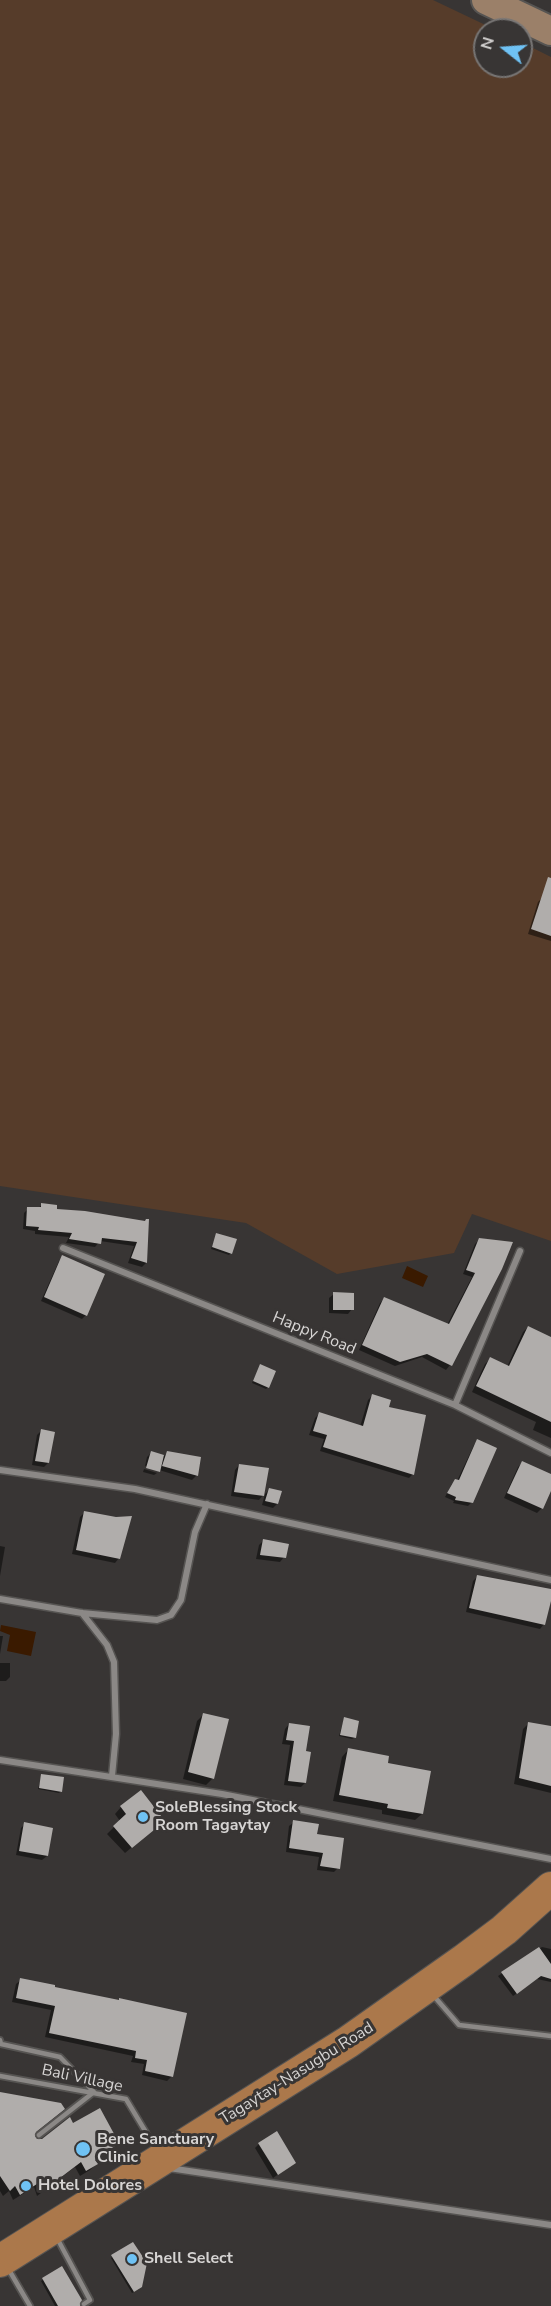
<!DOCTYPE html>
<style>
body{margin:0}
#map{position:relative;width:551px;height:2306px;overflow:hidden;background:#383534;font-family:"Nunito Sans",sans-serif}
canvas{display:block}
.north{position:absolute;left:473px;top:18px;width:60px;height:60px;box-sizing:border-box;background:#383534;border:2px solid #777574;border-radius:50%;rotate:287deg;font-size:16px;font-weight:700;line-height:24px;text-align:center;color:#d6d4d3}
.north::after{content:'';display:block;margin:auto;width:21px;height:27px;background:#6fc2f4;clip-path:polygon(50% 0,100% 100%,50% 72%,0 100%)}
</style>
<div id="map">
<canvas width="551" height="2306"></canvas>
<div class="north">N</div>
</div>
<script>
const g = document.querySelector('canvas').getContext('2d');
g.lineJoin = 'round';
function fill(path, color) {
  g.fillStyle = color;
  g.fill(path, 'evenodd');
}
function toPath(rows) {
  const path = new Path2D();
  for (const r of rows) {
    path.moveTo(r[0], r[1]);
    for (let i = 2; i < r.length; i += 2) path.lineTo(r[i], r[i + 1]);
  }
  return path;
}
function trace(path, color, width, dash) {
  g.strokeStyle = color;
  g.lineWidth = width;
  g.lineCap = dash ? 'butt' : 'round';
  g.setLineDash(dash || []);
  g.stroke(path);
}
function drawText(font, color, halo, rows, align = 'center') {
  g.font = font + ' "Nunito Sans",sans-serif';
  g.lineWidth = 6;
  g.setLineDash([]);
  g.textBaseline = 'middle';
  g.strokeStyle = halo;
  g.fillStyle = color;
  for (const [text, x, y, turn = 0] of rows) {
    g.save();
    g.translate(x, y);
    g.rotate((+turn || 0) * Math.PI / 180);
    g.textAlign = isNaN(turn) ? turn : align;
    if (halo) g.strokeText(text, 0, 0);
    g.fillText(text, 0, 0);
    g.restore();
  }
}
fill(toPath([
 [0,0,433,0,496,30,485,30,485,66,521,66,521,42,551,57,551,1241,472,1214,454,1253,337,1274,246,1223,0,1186]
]), '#563c2a');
fill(toPath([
 [407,1266,428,1276,423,1287,402,1278],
 [1,1625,36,1632,31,1656,7,1651,10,1635,0,1631]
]), '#3a1a00');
fill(toPath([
 [542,898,551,901,551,941,528,934,538,902],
 [42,1205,55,1210,144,1222,147,1221,146,1263,142,1267,128,1263,134,1246,100,1241,95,1247,66,1243,69,1237,35,1234,35,1231,23,1229,24,1213,28,1209,37,1209],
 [217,1234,231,1253,229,1255,211,1249],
 [479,1240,500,1268,450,1365,446,1370,422,1357,395,1366,359,1350,380,1303,384,1299,447,1325,472,1277,463,1274,475,1244],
 [63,1257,86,1315,82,1319,41,1301,59,1261],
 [334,1294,352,1309,348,1314,329,1313,329,1298],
 [528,1327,551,1338,551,1438,533,1430,536,1422,472,1392,485,1364,490,1359,507,1367,523,1332],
 [260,1366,268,1387,266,1389,252,1383],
 [372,1396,387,1408,413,1474,409,1478,320,1451,324,1439,309,1435,315,1418,319,1414,360,1427,368,1400],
 [41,1431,48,1463,44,1467,32,1465,37,1435],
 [478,1441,472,1502,468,1506,453,1503,454,1501,445,1497,452,1484,457,1481,474,1445],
 [152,1452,164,1456,167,1453,200,1459,196,1476,192,1480,159,1470,158,1472,158,1470,145,1466,147,1457],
 [522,1463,551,1476,551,1487,541,1509,537,1513,504,1498,518,1467],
 [239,1465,263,1495,259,1500,231,1496,235,1470],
 [144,1469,157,1473,154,1475,143,1472],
 [269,1490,277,1504,273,1508,262,1505,265,1494],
 [84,1513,119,1558,115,1563,72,1554,80,1517],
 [263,1541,284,1557,280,1562,256,1559,259,1545],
 [0,1546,5,1547,0,1576],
 [477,1577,551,1591,544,1624,540,1629,466,1612,473,1581],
 [0,1636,3,1636,0,1654],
 [0,1663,10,1663,10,1677,6,1681,0,1681],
 [204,1714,213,1778,206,1785,183,1779,197,1721],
 [344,1719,354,1738,352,1739,339,1736],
 [529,1723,551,1727,551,1793,514,1784,523,1729],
 [289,1724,304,1752,305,1783,301,1787,284,1785,290,1745,282,1744,285,1729],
 [348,1750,386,1764,422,1814,415,1820,382,1814,382,1810,333,1801,342,1757],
 [42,1775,61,1791,59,1793,38,1789],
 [121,1807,156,1827,125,1853,107,1834,120,1821,115,1814],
 [294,1822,338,1868,334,1872,317,1870,319,1857,286,1852,289,1826],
 [25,1824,47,1856,42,1860,16,1855,21,1828],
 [542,1947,551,1949,551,1982,537,1979,513,1996,498,1976],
 [21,1980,53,1988,172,2076,167,2081,142,2075,144,2064,131,2062,133,2056,45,2037,51,2010,12,2002,16,1984],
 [0,2093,34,2133,33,2137,37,2141,73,2125,118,2143,94,2161,96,2164,90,2170,80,2176,75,2167,37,2196,34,2187,13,2200,9,2191,3,2196,0,2191],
 [259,2144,294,2163,273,2178,255,2148],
 [112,2257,139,2289,132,2293,111,2258],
 [62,2268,78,2306,55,2306,41,2281]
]), '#0007');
fill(toPath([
 [548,877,551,878,551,936,531,929],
 [41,1203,57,1205,57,1209,85,1211,145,1221,146,1219,149,1219,147,1263,131,1258,137,1242,102,1238,101,1244,69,1239,72,1233,38,1230,39,1227,26,1226,27,1207,41,1207],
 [216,1233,237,1239,232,1254,212,1247],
 [479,1238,513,1242,502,1269,452,1366,427,1354,400,1362,362,1345,384,1297,449,1324,475,1273,466,1270],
 [62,1255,105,1274,87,1316,44,1297],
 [333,1292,354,1293,354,1310,333,1310],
 [528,1326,551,1337,551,1422,476,1386,490,1357,509,1366],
 [260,1364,276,1371,269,1388,253,1381],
 [372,1394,391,1400,389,1407,426,1415,414,1475,323,1447,327,1435,313,1431,319,1412,363,1426],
 [41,1429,55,1432,49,1463,35,1461],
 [477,1439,497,1448,473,1503,455,1500,456,1497,447,1493,455,1479,459,1480],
 [151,1451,164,1455,160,1472,146,1468],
 [167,1451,201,1457,198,1476,162,1466],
 [522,1461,551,1474,551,1491,543,1509,507,1493],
 [239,1464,269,1468,264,1496,234,1492],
 [269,1488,282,1491,278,1504,265,1501],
 [84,1511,116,1517,132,1516,120,1559,76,1550],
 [263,1539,289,1544,286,1558,260,1555],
 [477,1575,551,1589,551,1601,545,1625,469,1608],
 [203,1713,229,1719,214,1779,188,1772],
 [344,1717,359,1721,356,1738,340,1735],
 [528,1722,551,1726,551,1786,519,1778],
 [289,1723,310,1726,306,1751,311,1752,306,1783,288,1781,294,1741,286,1740],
 [348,1748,389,1756,388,1763,431,1771,423,1814,387,1808,388,1804,339,1795],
 [41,1774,64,1777,62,1792,39,1788],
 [141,1790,165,1821,132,1848,113,1826,126,1814,120,1806],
 [293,1820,319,1824,317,1834,344,1838,340,1869,320,1866,323,1853,289,1848],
 [24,1822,53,1828,48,1856,19,1851],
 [539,1947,551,1964,551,1979,541,1976,517,1994,501,1972],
 [20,1978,55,1985,55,1987,119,2000,119,1998,187,2013,173,2077,145,2071,147,2060,135,2058,136,2051,49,2033,55,2006,16,1998],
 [0,2092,61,2103,65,2109,36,2132,35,2136,37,2139,42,2139,70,2117,73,2123,100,2108,119,2143,95,2160,98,2164,86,2171,81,2162,43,2191,40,2182,20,2195,15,2186,10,2191,0,2176],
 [277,2131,296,2163,278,2175,258,2143],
 [133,2242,147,2263,142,2287,134,2292,111,2255],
 [62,2266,82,2300,80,2306,58,2306,42,2278]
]), '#b0adab');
const lane = toPath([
 [433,1995,459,2025,551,2036],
 [0,2040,1,2044,60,2057,94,2092,39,2135],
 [0,2076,126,2099,156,2149],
 [57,2238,90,2300,84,2304],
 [9,2270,30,2306]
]);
const street = toPath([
 [63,1248,455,1405,551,1453],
 [455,1405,520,1251],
 [0,1470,135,1489,551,1580],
 [0,1599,82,1613,157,1620,171,1615,181,1600,195,1532,207,1504],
 [82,1613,107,1645,114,1662,116,1734,112,1776],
 [0,1760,222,1794,551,1859],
 [169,2168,551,2225]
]);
const secondary = toPath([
 [486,0,551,31]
]);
const primary = toPath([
 [0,2261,348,2042,464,1960,504,1930,551,1888]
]);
trace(lane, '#565452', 8);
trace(street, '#565452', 9);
trace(secondary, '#565452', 32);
trace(primary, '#565452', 34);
trace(lane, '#8b8886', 4.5);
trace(street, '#8b8886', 6);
trace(secondary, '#9b8069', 28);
trace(primary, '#ab784b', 32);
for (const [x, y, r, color] of [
 [143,1817,6,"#6fc2f4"],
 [83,2149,8,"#6fc2f4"],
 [26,2186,6,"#6fc2f4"],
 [132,2259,6,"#6fc2f4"]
]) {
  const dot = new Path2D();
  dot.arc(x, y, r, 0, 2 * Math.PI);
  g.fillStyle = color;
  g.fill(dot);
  trace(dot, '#383534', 2);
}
drawText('16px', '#d6d4d3', '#383534', [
 ["Happy Road",314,1334,22],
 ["Tagaytay-Nasugbu Road",297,2074,-32],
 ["Bali Village",82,2079,12]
]);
drawText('bold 16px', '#d6d4d3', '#383534', [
 ["SoleBlessing Stock",155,1808],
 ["Room Tagaytay",155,1826],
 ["Bene Sanctuary",97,2140],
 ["Clinic",97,2158],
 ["Hotel Dolores",38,2186],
 ["Shell Select",144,2259]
], 'left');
</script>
